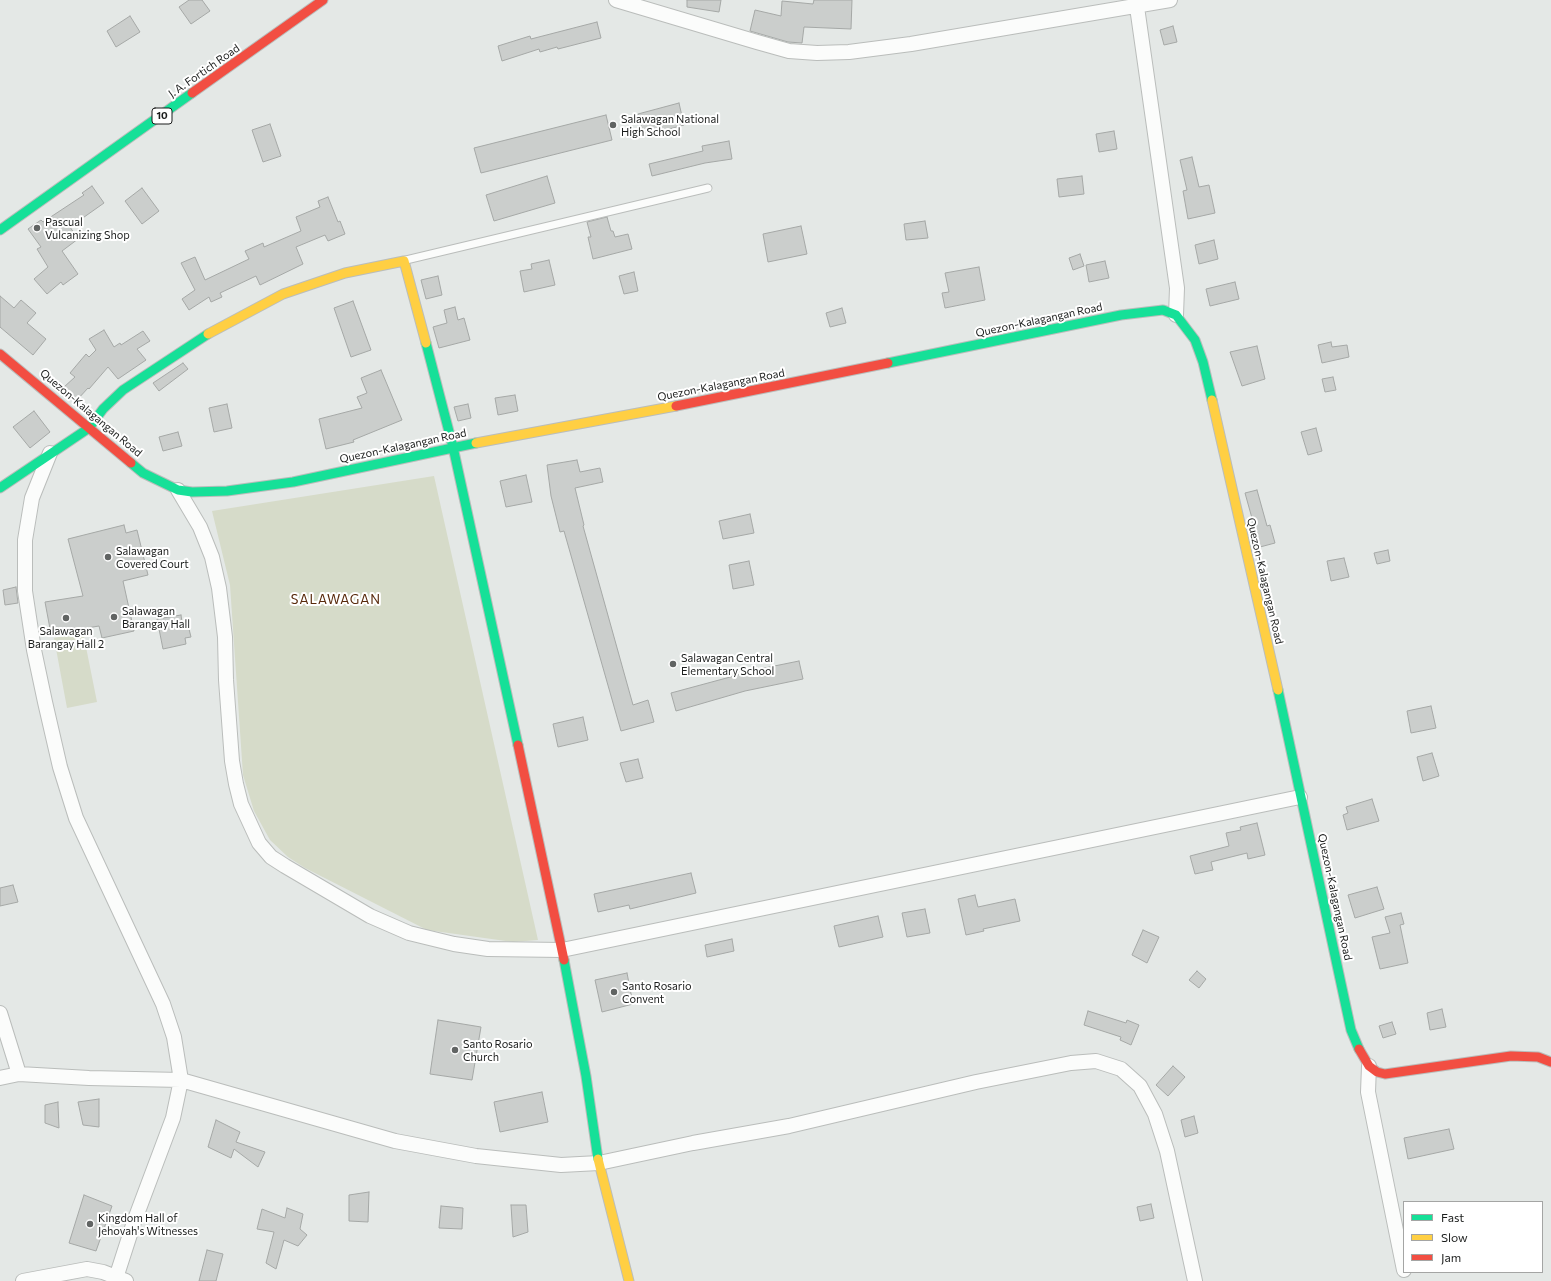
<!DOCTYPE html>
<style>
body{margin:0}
#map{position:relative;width:1551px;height:1281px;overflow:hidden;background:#e4e8e6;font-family:Commissioner,sans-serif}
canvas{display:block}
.legend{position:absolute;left:1403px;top:1201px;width:140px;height:72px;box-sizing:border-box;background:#fff;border:1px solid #a4a5a4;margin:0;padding:5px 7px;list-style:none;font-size:12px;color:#1b1d1c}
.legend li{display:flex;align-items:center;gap:8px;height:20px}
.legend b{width:20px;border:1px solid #a4a5a4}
</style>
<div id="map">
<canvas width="1551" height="1281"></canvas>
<ul class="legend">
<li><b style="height:5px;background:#16e098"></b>Fast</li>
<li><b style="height:5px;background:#ffcf43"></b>Slow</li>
<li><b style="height:5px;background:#f24e42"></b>Jam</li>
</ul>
</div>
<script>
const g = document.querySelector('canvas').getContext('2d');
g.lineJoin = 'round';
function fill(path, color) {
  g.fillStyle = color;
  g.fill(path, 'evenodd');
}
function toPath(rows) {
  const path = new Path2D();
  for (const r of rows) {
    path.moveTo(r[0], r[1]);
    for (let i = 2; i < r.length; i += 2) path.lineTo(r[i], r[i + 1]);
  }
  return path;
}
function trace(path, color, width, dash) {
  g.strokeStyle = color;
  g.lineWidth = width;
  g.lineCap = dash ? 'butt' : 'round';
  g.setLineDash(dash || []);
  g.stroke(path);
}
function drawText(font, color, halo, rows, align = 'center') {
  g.font = font + ' Commissioner,sans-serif';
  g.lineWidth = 4;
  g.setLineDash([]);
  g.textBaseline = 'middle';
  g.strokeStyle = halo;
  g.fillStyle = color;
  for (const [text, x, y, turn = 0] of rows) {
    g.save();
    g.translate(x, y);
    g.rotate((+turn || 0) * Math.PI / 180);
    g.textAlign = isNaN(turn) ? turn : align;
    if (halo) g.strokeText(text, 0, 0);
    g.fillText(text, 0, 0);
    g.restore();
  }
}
fill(toPath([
 [434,476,538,940,513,942,427,930,305,868,288,857,270,840,254,811,243,775,230,585,212,511],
 [83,632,97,702,67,708,54,638]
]), '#d6dbc9');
const building = toPath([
 [189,0,202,0,210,11,191,24,179,7,189,0],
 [687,0,721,0,719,12,687,7,687,0],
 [814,0,852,0,851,29,804,27,802,43,788,42,750,31,755,10,781,16,782,1,813,4,814,0],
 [130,16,140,32,116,47,107,31,130,16],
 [597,22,601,38,558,49,557,47,540,52,539,49,502,61,498,46,530,36,531,39,597,22],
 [1173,26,1177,42,1164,45,1160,30,1173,26],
 [679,103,684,125,644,136,638,114,679,103],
 [606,115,612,140,481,173,474,148,606,115],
 [270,124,281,156,263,162,252,130,270,124],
 [1114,131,1117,149,1099,152,1096,134,1114,131],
 [729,141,732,159,705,163,652,176,649,164,703,151,702,146,729,141],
 [1192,157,1199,187,1209,185,1215,213,1188,219,1183,191,1187,190,1180,160,1192,157],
 [547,176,555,203,494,221,486,195,547,176],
 [1082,176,1084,194,1059,197,1057,179,1082,176],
 [92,186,104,203,70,227,78,239,62,251,78,274,63,285,61,282,47,294,34,279,48,267,37,249,41,247,28,229,41,220,43,222,84,195,82,193,92,186],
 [142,188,159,211,142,224,125,201,142,188],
 [328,197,338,222,340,221,345,234,328,241,325,235,296,247,303,264,260,285,256,276,220,293,222,297,211,302,209,297,189,310,182,299,195,290,181,263,195,257,205,280,249,259,245,251,263,243,264,247,301,231,296,217,320,207,318,201,328,197],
 [607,217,611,231,613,231,615,237,628,234,632,249,593,259,588,237,591,237,587,222,607,217],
 [925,221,928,238,906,240,904,224,925,221],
 [801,226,807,254,768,262,763,234,801,226],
 [1214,240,1218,259,1199,264,1195,245,1214,240],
 [1080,254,1084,266,1073,270,1069,258,1080,254],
 [549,260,555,285,524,292,520,271,532,269,531,264,549,260],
 [1105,261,1109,278,1089,282,1086,265,1105,261],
 [979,267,985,300,945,308,942,293,949,292,945,273,979,267],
 [634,272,638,291,624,294,619,276,634,272],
 [438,276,442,295,426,299,421,280,438,276],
 [1235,282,1239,299,1210,306,1206,289,1235,282],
 [0,296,14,308,21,300,36,313,27,323,46,339,33,355,0,327,0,296],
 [353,301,371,350,351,357,334,308,353,301],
 [455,307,458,320,464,318,470,340,439,348,433,327,447,323,444,310,455,307],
 [842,308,846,323,830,327,826,313,842,308],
 [104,330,114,347,120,343,121,345,143,331,150,341,137,349,146,360,118,379,108,367,89,389,88,388,77,400,64,387,75,377,70,373,86,354,89,357,96,350,89,339,104,330],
 [1331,342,1332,347,1347,345,1349,357,1322,363,1318,345,1331,342],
 [1257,346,1265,379,1242,386,1230,352,1257,346],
 [183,363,188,369,159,391,153,383,183,363],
 [381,370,402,420,353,440,354,442,326,449,319,419,362,408,357,397,367,393,361,378,381,370],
 [1333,377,1336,390,1325,392,1322,379,1333,377],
 [515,395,518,411,498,415,495,398,515,395],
 [227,404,232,428,214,432,209,408,227,404],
 [468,404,471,418,458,421,454,407,468,404],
 [34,411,50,432,30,448,13,427,34,411],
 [1316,428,1322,451,1308,455,1301,432,1316,428],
 [178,432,182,446,163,451,159,437,178,432],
 [577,460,580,472,600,468,603,482,575,488,584,525,583,526,633,705,648,700,654,722,621,731,564,531,560,532,551,496,547,465,577,460],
 [526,475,532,502,506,507,500,481,526,475],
 [1257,490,1267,526,1270,525,1275,543,1260,547,1245,493,1257,490],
 [750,514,754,533,723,539,719,521,750,514],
 [124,525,126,533,137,530,148,575,123,581,134,631,102,638,99,626,51,634,45,602,83,596,68,539,124,525],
 [1388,550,1390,561,1377,564,1374,553,1388,550],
 [1344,558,1349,577,1331,581,1327,561,1344,558],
 [749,561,754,585,733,589,729,565,749,561],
 [16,587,18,603,5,605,3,590,16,587],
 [181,615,182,622,187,621,191,637,185,638,186,644,163,649,157,619,181,615],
 [799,661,803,679,745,691,676,711,671,693,745,673,745,672,799,661],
 [1431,706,1436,728,1411,733,1407,711,1431,706],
 [583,717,588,740,558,747,553,724,583,717],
 [1432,753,1439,776,1423,781,1417,757,1432,753],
 [638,759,643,778,626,782,620,763,638,759],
 [1372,799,1379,821,1347,830,1343,815,1348,813,1346,807,1372,799],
 [1257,823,1265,855,1248,859,1247,853,1211,862,1213,870,1195,874,1190,856,1229,846,1226,833,1241,830,1240,827,1257,823],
 [691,873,696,893,630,909,629,905,598,912,594,894,691,873],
 [13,885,18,902,0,906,0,888,13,885],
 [1377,887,1384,909,1355,918,1348,895,1377,887],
 [975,895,978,907,1015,899,1020,921,983,929,984,931,966,935,958,899,975,895],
 [925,909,930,933,907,937,902,913,925,909],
 [1401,913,1404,924,1400,925,1408,963,1380,969,1372,937,1390,933,1385,917,1401,913],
 [878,916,883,937,839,947,834,926,878,916],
 [1143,930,1159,937,1147,963,1132,955,1143,930],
 [732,939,734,951,707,957,705,945,732,939],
 [1197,971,1206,979,1199,988,1189,980,1197,971],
 [627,973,633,1004,602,1012,595,980,627,973],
 [1442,1009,1446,1027,1430,1030,1427,1013,1442,1009],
 [1088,1011,1126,1023,1127,1020,1139,1025,1131,1045,1120,1040,1121,1037,1084,1025,1088,1011],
 [438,1020,481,1027,472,1080,430,1074,438,1020],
 [1392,1022,1396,1034,1383,1038,1379,1026,1392,1022],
 [1173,1066,1185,1077,1168,1096,1156,1085,1173,1066],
 [542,1092,548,1122,500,1132,494,1102,542,1092],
 [99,1099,99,1127,83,1125,78,1102,99,1099],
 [58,1102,58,1105,59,1128,45,1123,45,1105,58,1102],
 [1194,1116,1198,1133,1185,1137,1181,1120,1194,1116],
 [216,1120,240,1132,236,1142,265,1152,258,1167,234,1149,231,1158,208,1147,216,1120],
 [1449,1129,1454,1149,1408,1159,1404,1138,1449,1129],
 [369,1192,368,1222,349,1221,349,1195,369,1192],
 [84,1195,112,1206,96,1251,69,1243,84,1195],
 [1151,1204,1154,1218,1140,1221,1137,1207,1151,1204],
 [511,1205,526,1205,528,1232,513,1237,511,1205],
 [441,1206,463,1208,462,1229,439,1228,441,1206],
 [287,1208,303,1214,300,1229,307,1235,298,1246,284,1240,276,1269,266,1263,274,1232,257,1229,262,1209,285,1218,287,1208],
 [207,1250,223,1254,216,1281,199,1281,207,1250]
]);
fill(building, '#cbcecc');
trace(building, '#a5a8a6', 1);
const lane = toPath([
 [406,260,708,188]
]);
const street = toPath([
 [616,0,757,42,789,51,817,53,849,52,911,44,1170,0],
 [1136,0,1177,288,1176,315],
 [50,453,32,498,25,540,25,591,34,650,45,702,60,767,76,818,163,1004,174,1037,181,1080,173,1118,134,1222,115,1281],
 [178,490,200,527,212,557,219,588,225,637,226,680,232,761,236,784,241,804,259,843,271,857,285,866,370,916,409,933,454,944,488,949,562,950,1300,797],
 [0,1013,19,1074],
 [1369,1066,1368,1092,1404,1270],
 [0,1078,19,1074,89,1078,181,1080,395,1141,476,1156,561,1165,599,1163,693,1143,789,1126,976,1082,1071,1063,1096,1061,1121,1069,1140,1086,1155,1114,1167,1151,1195,1281],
 [23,1281,87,1269,103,1272,126,1281]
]);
const fast = toPath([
 [0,230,192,93],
 [426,343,453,447,518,745],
 [888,363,1121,315,1163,310,1176,315,1195,340,1203,362,1212,400],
 [131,463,143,473,178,490,192,492,227,491,293,482,476,443],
 [0,488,89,428,103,409,123,390,208,334],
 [1278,690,1351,1030,1359,1049],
 [564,960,586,1076,598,1159]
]);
const slow = toPath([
 [208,334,283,294,345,273,404,261,426,343],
 [1212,400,1278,690],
 [476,443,676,406],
 [598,1159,629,1281]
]);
const jam = toPath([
 [192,93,323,0],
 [0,354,131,463],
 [676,406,888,363],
 [518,745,564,960],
 [1359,1049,1369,1066,1377,1072,1385,1074,1511,1056,1538,1057,1551,1062]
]);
trace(lane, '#babdbb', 9);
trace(street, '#babdbb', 16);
trace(fast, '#babdbb', 11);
trace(slow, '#babdbb', 11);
trace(jam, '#babdbb', 11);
trace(lane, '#fbfcfb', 7);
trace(street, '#fbfcfb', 14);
trace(fast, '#16e098', 9);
trace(slow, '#ffcf43', 9);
trace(jam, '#f24e42', 9);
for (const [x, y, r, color] of [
 [613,125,4,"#616463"],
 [37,228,4,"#616463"],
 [108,557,4,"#616463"],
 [114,617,4,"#616463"],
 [66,618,4,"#616463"],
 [673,664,4,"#616463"],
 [614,992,4,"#616463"],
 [455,1050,4,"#616463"],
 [90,1224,4,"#616463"]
]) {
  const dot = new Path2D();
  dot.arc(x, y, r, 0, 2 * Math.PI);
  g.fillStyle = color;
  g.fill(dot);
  trace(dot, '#fff', 1.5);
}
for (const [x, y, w] of [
 [162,116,20]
]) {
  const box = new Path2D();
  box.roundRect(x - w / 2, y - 8, w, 16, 3);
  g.fillStyle = '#fff';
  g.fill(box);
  trace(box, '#1b1d1c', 1);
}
drawText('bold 10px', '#1b1d1c', null, [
 ["10",162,116]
]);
drawText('11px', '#1b1d1c', '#fff', [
 ["J. A. Fortich Road",204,71,-35],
 ["Quezon-Kalagangan Road",1039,320,-12],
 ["Quezon-Kalagangan Road",721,385,-11],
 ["Quezon-Kalagangan Road",91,413,40],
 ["Quezon-Kalagangan Road",403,446,-12],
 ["Quezon-Kalagangan Road",1265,581,77],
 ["Quezon-Kalagangan Road",1335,897,78]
]);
drawText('11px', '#1b1d1c', '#fff', [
 ["Salawagan National",621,119],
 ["High School",621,132],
 ["Pascual",45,222],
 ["Vulcanizing Shop",45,235],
 ["Salawagan",116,551],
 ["Covered Court",116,564],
 ["Salawagan",122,611],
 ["Barangay Hall",122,624],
 ["Salawagan",66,631,"center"],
 ["Barangay Hall 2",66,644,"center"],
 ["Salawagan Central",681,658],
 ["Elementary School",681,671],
 ["Santo Rosario",622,986],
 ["Convent",622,999],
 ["Santo Rosario",463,1044],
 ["Church",463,1057],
 ["Kingdom Hall of",98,1218],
 ["Jehovah's Witnesses",98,1231]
], 'left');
g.letterSpacing = '1px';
drawText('13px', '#58290b', '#fff', [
 ["SALAWAGAN",336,600]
]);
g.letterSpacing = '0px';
</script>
